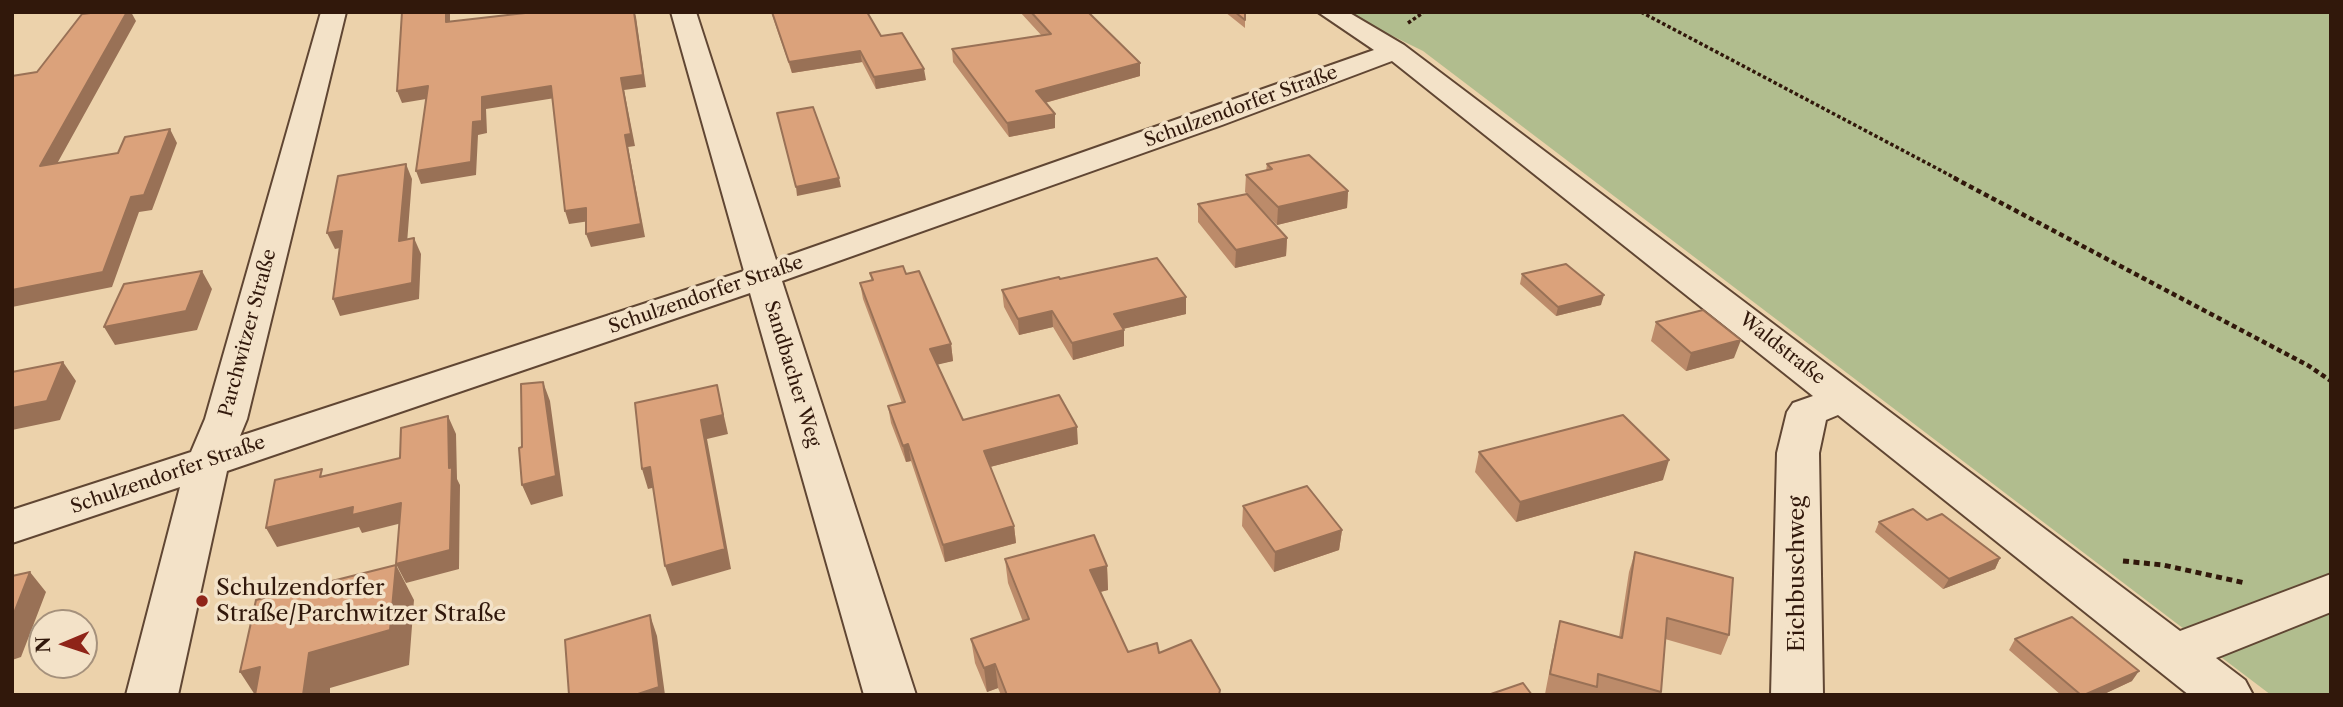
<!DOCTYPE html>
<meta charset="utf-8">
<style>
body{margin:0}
#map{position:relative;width:2343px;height:707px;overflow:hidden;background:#ecd2ab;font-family:"Libre Caslon Text",serif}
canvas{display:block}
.frame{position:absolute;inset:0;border:14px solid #31180b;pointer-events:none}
.north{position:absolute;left:28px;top:609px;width:70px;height:70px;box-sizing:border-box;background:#f3e2c8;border:2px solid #a5917c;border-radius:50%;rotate:268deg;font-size:19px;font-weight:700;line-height:28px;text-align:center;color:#31180b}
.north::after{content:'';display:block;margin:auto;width:24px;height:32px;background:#8f2418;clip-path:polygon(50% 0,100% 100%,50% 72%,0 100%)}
</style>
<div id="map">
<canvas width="2343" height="707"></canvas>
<div class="frame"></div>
<div class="north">N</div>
</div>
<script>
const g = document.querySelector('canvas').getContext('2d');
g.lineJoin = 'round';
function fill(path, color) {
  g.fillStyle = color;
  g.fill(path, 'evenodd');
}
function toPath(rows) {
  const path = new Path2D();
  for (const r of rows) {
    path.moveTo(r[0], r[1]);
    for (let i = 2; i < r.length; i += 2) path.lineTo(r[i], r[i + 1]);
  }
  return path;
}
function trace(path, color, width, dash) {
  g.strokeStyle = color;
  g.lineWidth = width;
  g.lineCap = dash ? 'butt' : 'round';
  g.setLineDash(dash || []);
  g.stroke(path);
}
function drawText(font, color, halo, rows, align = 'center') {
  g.font = font + ' "Libre Caslon Text",serif';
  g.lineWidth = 7;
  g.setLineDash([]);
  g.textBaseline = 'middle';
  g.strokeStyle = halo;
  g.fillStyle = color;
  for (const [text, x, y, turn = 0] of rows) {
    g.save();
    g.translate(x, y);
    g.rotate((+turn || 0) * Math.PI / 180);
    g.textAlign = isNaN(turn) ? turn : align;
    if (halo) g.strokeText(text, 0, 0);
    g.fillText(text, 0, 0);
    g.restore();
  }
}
fill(toPath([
 [1344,12,2331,12,2331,695,2271,695,1423,51]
]), '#b1bd8e');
const street = toPath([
 [321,12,346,12,247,419,240,436,744,271,671,12,696,12,776,260,1374,50,1318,12,1348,12,1404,45,2180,631,2331,574,2331,612,2216,658,2245,680,2253,695,2189,695,1838,415,1826,420,1819,453,1823,695,1771,695,1777,453,1787,412,1793,403,1813,396,1392,61,1222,125,782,281,916,695,864,695,750,293,227,471,178,695,126,695,180,487,12,543,12,510,191,452,205,419,321,12]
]);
trace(street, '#604633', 4);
trace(toPath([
 [1641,12,1957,179],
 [1408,23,1424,12]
]), '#31180b', 3.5, [3.5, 2.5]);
trace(toPath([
 [1954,178,2309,366,2331,381]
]), '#31180b', 4.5, [5, 3.5]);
trace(toPath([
 [2123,561,2163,565,2245,583]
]), '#31180b', 5, [6, 4.5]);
fill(street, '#f3e2c8');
fill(toPath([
 [771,12,867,12,881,36,926,80,876,89,862,62,792,73],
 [1020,12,1088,12,1140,63,1140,76,1045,103,1055,114,1055,128,1009,137,953,62,952,49,1042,36],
 [1225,12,1245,12,1245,28],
 [1267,164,1348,191,1347,208,1277,225,1245,192,1246,175,1266,171],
 [1198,204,1287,238,1286,256,1235,268,1198,222],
 [870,273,906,274,951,344,953,361,937,364,963,420,1078,444,990,467,1014,526,1016,543,945,562,911,461,906,462,891,423,888,406,902,403,863,299,860,283,872,281],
 [1522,274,1601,305,1556,316,1520,284],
 [1060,279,1186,297,1186,314,1123,329,1124,346,1073,360,1053,327,1019,335,1004,307,1002,290],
 [1656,322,1734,358,1686,371,1651,341],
 [1479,452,1663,480,1516,522,1475,472],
 [1243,506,1342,530,1339,550,1274,572,1242,526],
 [1927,520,2000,558,1995,569,1943,589,1875,532,1879,522],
 [1635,552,1729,635,1721,655,1665,639,1660,695,1545,694,1555,642,1560,621,1619,637,1629,572],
 [1005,559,1107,566,1108,590,1100,592,1128,652,1159,653,1220,690,1220,695,1001,695,998,688,987,692,975,663,971,639,1023,622,1008,583],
 [2015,639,2132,681,2102,695,2061,695,2009,650]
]), '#bc8b6a');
fill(toPath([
 [127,12,131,12,136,21,48,180,40,166],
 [446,12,450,12,450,33,446,22],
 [634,12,636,17,646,87,624,90,635,146,628,147,645,237,591,247,586,234,625,135,621,78],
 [860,51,862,62,792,73,789,62],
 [1140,63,1140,76,1037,105,1036,91],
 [924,69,926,80,876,89,874,77],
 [428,86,432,98,402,103,397,91],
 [551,86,555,98,486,109,487,133,478,135,476,175,421,184,416,171,473,122,482,97],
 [1055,114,1055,128,1009,137,1007,123],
 [170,129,177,143,152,210,139,212,112,287,12,307,12,290,131,197],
 [406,164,412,179,406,256,399,241],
 [839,178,841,187,797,196,796,187],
 [1348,191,1347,208,1277,225,1278,207],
 [586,208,590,221,569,224,565,211],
 [342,231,349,246,335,249,327,233],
 [414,238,421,254,419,299,340,316,333,299],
 [1287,238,1286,256,1235,268,1236,250],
 [202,271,212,289,197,330,115,345,104,327],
 [1604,295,1601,305,1556,316,1558,307],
 [1186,297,1186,314,1114,331,1114,314],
 [1052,311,1053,327,1019,335,1018,319],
 [1124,330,1124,346,1073,360,1072,343],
 [1741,340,1734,358,1686,371,1691,353],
 [951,344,953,361,932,366,930,349],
 [63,362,76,381,60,420,12,430,12,408],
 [543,382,550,401,563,496,531,505,522,485],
 [717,385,728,434,707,439,731,569,672,586,665,566,701,420],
 [448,416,456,434,457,479,460,485,459,569,406,583,396,564,449,468],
 [1077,427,1078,444,986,468,984,451],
 [908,444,911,461,906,462,903,446],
 [1669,460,1663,480,1516,522,1520,502],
 [650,467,656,487,648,489,642,469],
 [401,503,410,521,362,533,359,527,277,547,266,528,353,507],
 [1014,526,1016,543,945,562,943,545],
 [1342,530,1339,550,1274,572,1275,552],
 [2000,558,1995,569,1943,589,1949,579],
 [396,565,414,600,409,665,330,688,330,695,303,695,309,653],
 [1107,566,1108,590,1092,594,1090,570],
 [30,572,46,592,21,657,12,660,12,618],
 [650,615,657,636,665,695,635,695],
 [995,664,998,688,987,692,984,668],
 [260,667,255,695,240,672],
 [2139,671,2132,681,2102,695,2084,695]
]), '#997156');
const building = toPath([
 [99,12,127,12,40,166,118,153,125,137,170,129,144,195,131,197,103,272,12,290,12,76,37,72,82,14,99,12],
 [402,12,446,12,446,22,534,12,634,12,643,75,621,78,631,134,625,135,641,224,586,234,586,208,565,211,551,86,482,97,482,121,473,122,471,162,416,171,428,86,397,91,402,12],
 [772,12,867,12,881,36,902,33,924,69,874,77,860,51,789,62,772,12],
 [1031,12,1088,12,1140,63,1036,91,1055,114,1007,123,952,49,1051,34,1031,12],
 [1235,12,1245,12,1245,20,1235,12],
 [813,107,839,178,796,187,777,113,813,107],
 [1309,155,1348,191,1278,207,1246,175,1272,169,1267,164,1309,155],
 [406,164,399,241,414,238,412,283,333,299,342,231,327,233,338,176,406,164],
 [1247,194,1287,238,1236,250,1198,204,1247,194],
 [1157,258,1186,297,1114,314,1124,330,1072,343,1052,311,1018,319,1002,290,1059,277,1060,279,1157,258],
 [1566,264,1604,295,1558,307,1522,274,1566,264],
 [903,266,906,274,919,271,951,344,930,349,963,420,1059,395,1077,427,984,451,1014,526,943,545,908,444,903,446,888,406,905,402,860,283,873,280,870,273,903,266],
 [202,271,186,311,104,327,124,284,202,271],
 [1703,310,1741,340,1691,353,1656,322,1703,310],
 [63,362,47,401,12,408,12,372,63,362],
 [543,382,556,476,522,485,519,448,522,447,521,384,543,382],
 [717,385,723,415,701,420,725,549,665,566,650,467,642,469,635,403,717,385],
 [1623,415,1669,460,1520,502,1479,452,1623,415],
 [448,416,449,468,452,467,450,550,396,564,401,503,352,515,353,507,266,528,275,480,322,469,320,477,400,458,401,428,448,416],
 [1307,486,1342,530,1275,552,1243,506,1307,486],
 [1913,509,1927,520,1942,514,2000,558,1949,579,1879,522,1913,509],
 [1094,535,1107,566,1090,570,1128,652,1157,643,1159,653,1191,640,1220,690,1219,695,1007,695,995,664,984,668,971,639,1029,619,1005,559,1094,535],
 [1635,552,1733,578,1729,635,1667,618,1661,692,1598,674,1597,687,1550,674,1560,621,1622,638,1635,552],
 [396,565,390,630,309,653,303,695,255,695,260,667,240,672,256,600,396,565],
 [30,572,12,618,12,576,30,572],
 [650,615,659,687,635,695,569,695,565,640,650,615],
 [2072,617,2139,671,2084,695,2081,695,2015,639,2072,617],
 [1523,683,1532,695,1488,695,1523,683]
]);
fill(building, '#dba27b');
trace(building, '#997156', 2);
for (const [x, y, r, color] of [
 [202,601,7,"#8f2418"]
]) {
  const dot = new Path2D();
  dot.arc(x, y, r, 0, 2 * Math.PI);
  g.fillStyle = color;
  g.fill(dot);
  trace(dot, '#f3e2c8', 2.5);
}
drawText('19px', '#31180b', '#f3e2c8', [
 ["Schulzendorfer Straße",1241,107,-20],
 ["Schulzendorfer Straße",706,295,-19],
 ["Parchwitzer Straße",248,333,-75],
 ["Waldstraße",1782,349,38],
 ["Sandbacher Weg",792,374,73],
 ["Schulzendorfer Straße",168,475,-19]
]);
drawText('23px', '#31180b', '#f3e2c8', [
 ["Eichbuschweg",1797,574,-90]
]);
drawText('23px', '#31180b', '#f3e2c8', [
 ["Schulzendorfer",216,588],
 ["Straße/Parchwitzer Straße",216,614]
], 'left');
</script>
